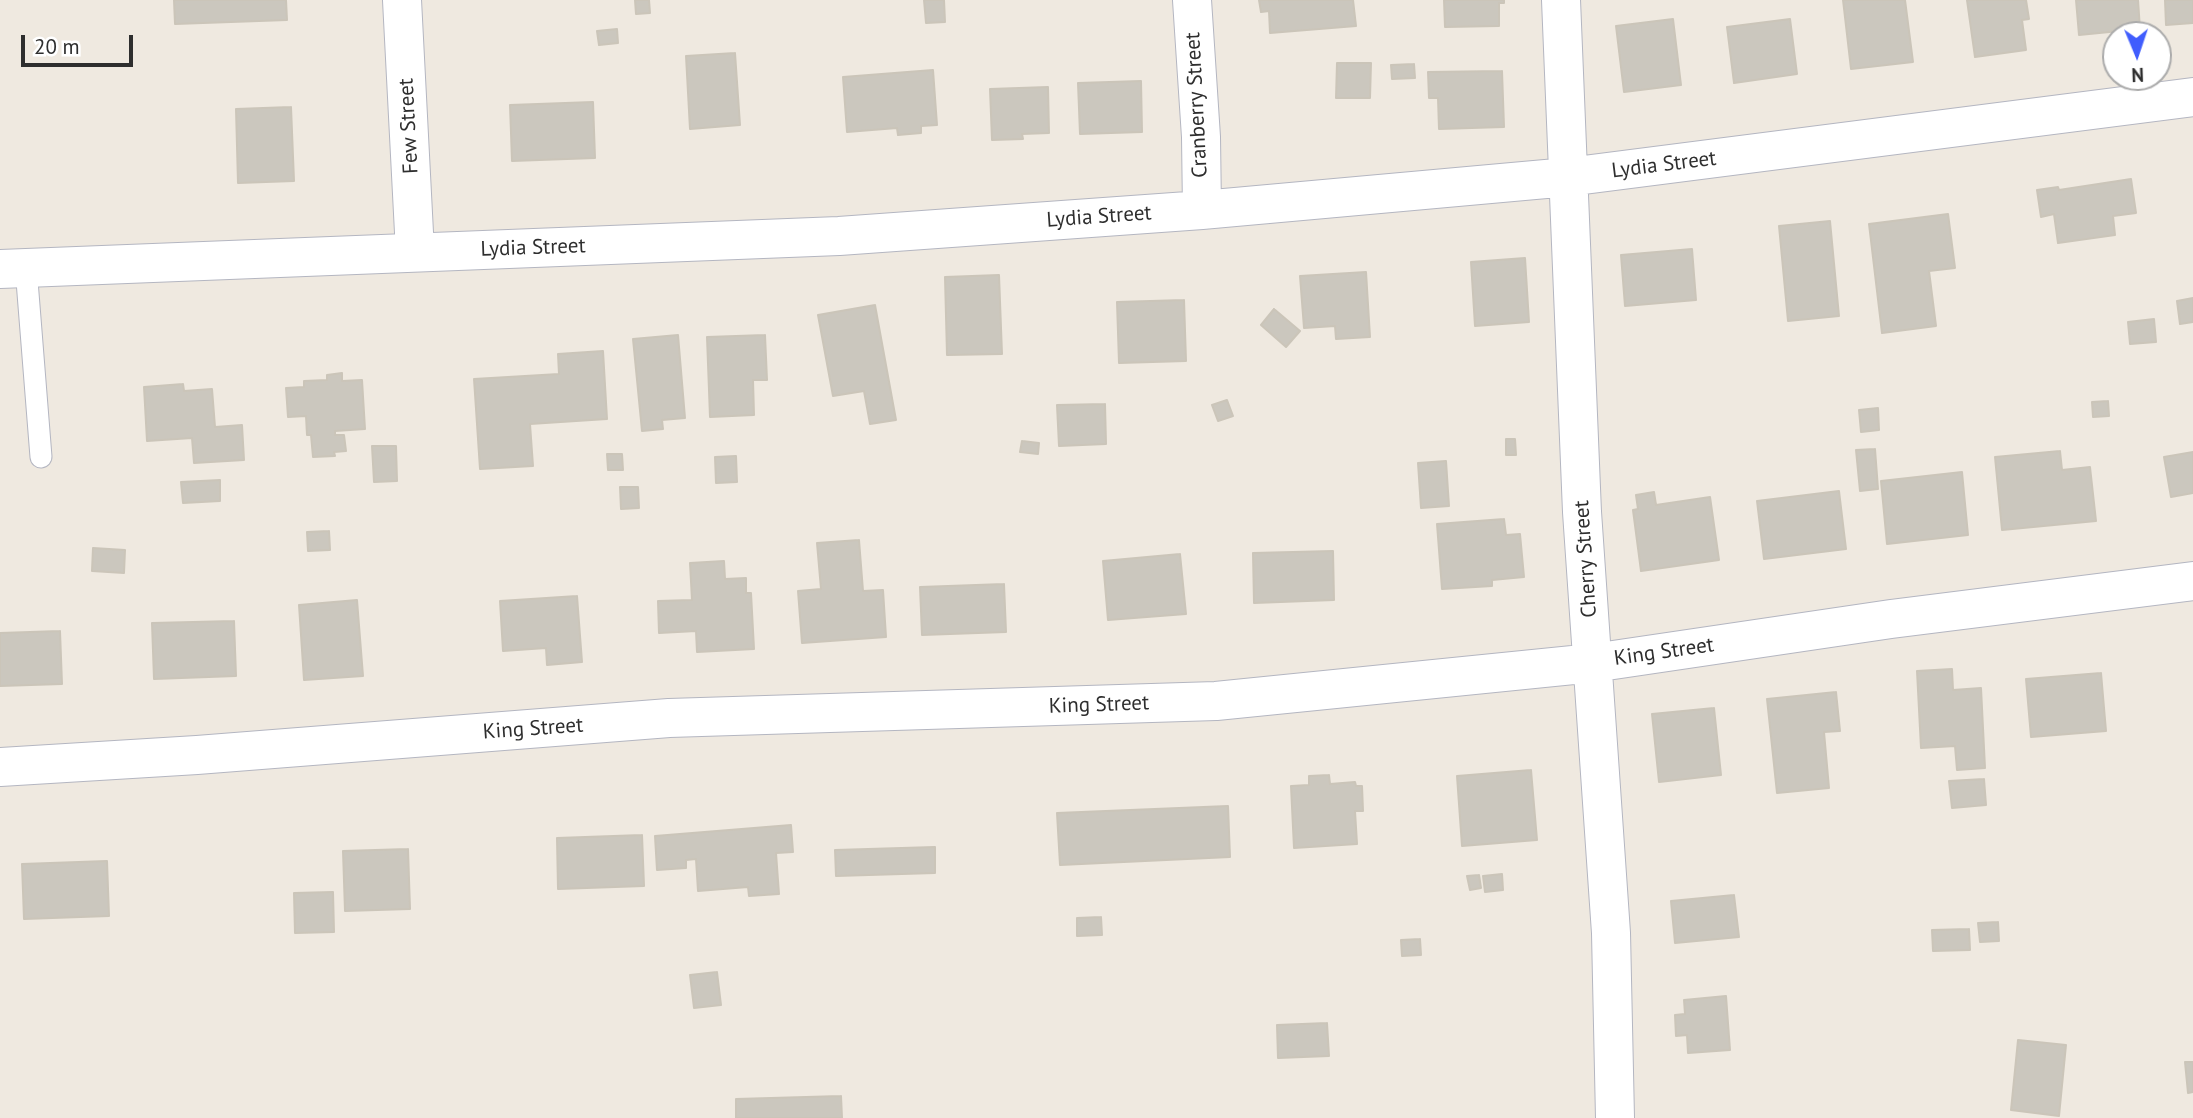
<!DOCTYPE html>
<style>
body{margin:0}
#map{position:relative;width:2193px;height:1118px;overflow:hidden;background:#efe9e0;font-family:"PT Sans",sans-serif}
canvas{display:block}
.north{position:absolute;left:2102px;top:21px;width:70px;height:70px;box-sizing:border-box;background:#fff;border:2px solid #ababab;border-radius:50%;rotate:178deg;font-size:19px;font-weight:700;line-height:28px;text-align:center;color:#2e2e2e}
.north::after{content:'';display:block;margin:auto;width:24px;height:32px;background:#405dfd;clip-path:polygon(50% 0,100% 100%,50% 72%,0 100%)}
.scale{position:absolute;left:21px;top:35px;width:112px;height:32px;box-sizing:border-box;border:4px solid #2e2e2e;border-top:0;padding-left:9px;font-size:21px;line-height:24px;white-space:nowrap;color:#2e2e2e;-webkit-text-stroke:5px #fff;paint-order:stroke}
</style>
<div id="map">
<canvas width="2193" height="1118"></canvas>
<div class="north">N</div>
<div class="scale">20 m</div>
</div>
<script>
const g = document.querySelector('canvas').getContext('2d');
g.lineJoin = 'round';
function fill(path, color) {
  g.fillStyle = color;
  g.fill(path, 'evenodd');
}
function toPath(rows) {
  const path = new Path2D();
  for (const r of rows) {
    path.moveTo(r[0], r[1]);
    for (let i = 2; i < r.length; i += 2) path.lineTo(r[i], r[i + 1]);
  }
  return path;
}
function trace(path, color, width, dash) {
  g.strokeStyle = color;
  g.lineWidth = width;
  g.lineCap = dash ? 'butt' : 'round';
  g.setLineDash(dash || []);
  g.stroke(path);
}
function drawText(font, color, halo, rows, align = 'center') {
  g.font = font + ' "PT Sans",sans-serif';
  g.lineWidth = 7;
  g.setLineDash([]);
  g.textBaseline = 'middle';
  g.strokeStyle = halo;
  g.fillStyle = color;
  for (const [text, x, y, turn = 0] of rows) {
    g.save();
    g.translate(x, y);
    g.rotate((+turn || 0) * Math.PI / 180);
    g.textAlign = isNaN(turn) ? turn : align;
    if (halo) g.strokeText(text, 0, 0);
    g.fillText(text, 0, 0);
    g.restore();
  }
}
const building = toPath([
 [174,0,286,0,287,20,175,24,174,0],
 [635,0,649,0,650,13,636,14,635,0],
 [924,0,944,0,945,22,926,23,924,0],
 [1259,0,1353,0,1356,26,1270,33,1269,11,1261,12,1259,0],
 [1444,0,1504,0,1504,3,1499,3,1499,26,1445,27,1444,0],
 [1843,0,1905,0,1913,62,1851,69,1843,0],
 [1967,0,2026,0,2029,19,2022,20,2026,50,1975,57,1967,0],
 [2076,0,2138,0,2140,29,2079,35,2076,0],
 [2165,0,2193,0,2193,23,2166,25,2165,0],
 [1673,19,1681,85,1624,92,1616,26,1673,19],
 [1790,19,1797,74,1734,83,1727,27,1790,19],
 [617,29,618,43,599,45,597,31,617,29],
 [735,53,740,125,690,129,686,56,735,53],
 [1337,63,1371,63,1370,98,1336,98,1337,63],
 [1414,64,1415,78,1392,79,1391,65,1414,64],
 [933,70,937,125,921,126,921,133,898,135,897,128,847,132,843,77,933,70],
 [1502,71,1504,127,1439,129,1438,98,1429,98,1428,72,1502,71],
 [1141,81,1142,132,1080,134,1078,83,1141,81],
 [1048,87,1049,133,1022,134,1023,139,992,140,990,89,1048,87],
 [593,102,595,158,512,161,510,105,593,102],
 [291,107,294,181,238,183,236,109,291,107],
 [2131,179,2136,213,2113,216,2115,235,2058,243,2054,214,2041,217,2037,190,2058,187,2059,190,2131,179],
 [1948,214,1955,268,1929,271,1936,326,1882,333,1869,224,1948,214],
 [1830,221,1839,316,1788,321,1779,226,1830,221],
 [1692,249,1696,300,1625,306,1621,255,1692,249],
 [1525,258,1529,322,1475,326,1471,262,1525,258],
 [1366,272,1370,337,1336,339,1335,326,1304,328,1300,276,1366,272],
 [999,275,1002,354,947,355,945,277,999,275],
 [2193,298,2193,322,2180,324,2177,301,2193,298],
 [1184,300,1186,361,1119,363,1117,302,1184,300],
 [875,305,896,420,870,424,864,391,833,396,818,315,875,305],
 [1274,309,1300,331,1286,347,1261,325,1274,309],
 [2154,319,2156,342,2130,344,2128,322,2154,319],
 [678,335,685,418,662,420,663,429,642,431,633,339,678,335],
 [765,335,767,380,753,380,754,415,710,417,707,337,765,335],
 [603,351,607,419,530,424,533,466,480,469,474,379,559,374,558,354,603,351],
 [342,373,342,381,362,380,365,429,335,431,335,435,344,435,346,451,334,452,335,456,313,457,311,435,307,435,306,416,288,417,286,388,304,387,304,381,327,380,327,375,342,373],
 [183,384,184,391,212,389,215,427,242,425,244,460,194,463,192,438,147,441,144,387,183,384],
 [1227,400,1233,416,1218,421,1212,405,1227,400],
 [2108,401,2109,416,2093,417,2092,402,2108,401],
 [1105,404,1106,444,1059,446,1057,405,1105,404],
 [1878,408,1879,430,1861,432,1859,410,1878,408],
 [1506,439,1515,439,1516,455,1506,455,1506,439],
 [1022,441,1039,443,1038,454,1020,452,1022,441],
 [372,446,396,446,397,481,374,482,372,446],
 [1875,449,1878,489,1860,491,1856,450,1875,449],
 [2060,451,2062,470,2090,467,2096,521,2002,530,1995,457,2060,451],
 [2193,452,2193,493,2171,497,2164,457,2193,452],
 [607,454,622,454,623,470,608,470,607,454],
 [736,456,737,482,716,483,715,457,736,456],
 [1446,461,1449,506,1421,508,1418,463,1446,461],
 [1962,472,1968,535,1887,544,1881,481,1962,472],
 [220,480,220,501,183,503,181,482,220,480],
 [620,487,638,487,639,508,621,509,620,487],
 [1839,491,1846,549,1764,559,1757,501,1839,491],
 [1654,492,1656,505,1710,497,1719,560,1641,571,1633,510,1638,509,1636,495,1654,492],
 [1504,519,1506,535,1520,534,1524,577,1492,580,1492,586,1442,589,1437,524,1504,519],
 [329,531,330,550,308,551,307,532,329,531],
 [859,540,863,591,883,590,886,637,802,643,798,591,821,589,817,543,859,540],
 [93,548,125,550,124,573,92,571,93,548],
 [1333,551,1334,600,1254,603,1253,553,1333,551],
 [1180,554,1186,614,1108,620,1103,561,1180,554],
 [724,561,725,579,746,578,746,593,751,593,754,649,697,652,696,631,659,633,658,601,692,600,690,563,724,561],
 [1004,584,1006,632,922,635,920,587,1004,584],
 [577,596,582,662,547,665,546,648,503,651,500,601,577,596],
 [357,600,363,676,304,680,299,605,357,600],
 [234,621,236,676,154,679,152,623,234,621],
 [60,631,62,684,0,686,0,633,60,631],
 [1952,669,1953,690,1981,688,1985,768,1957,770,1955,746,1921,748,1917,671,1952,669],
 [2101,673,2106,731,2031,737,2026,679,2101,673],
 [1836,692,1840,731,1824,732,1829,788,1777,793,1767,699,1836,692],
 [1714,708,1721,775,1659,782,1652,714,1714,708],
 [1531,770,1537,840,1462,846,1457,776,1531,770],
 [1329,775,1330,784,1355,782,1356,786,1362,786,1363,811,1355,811,1357,844,1294,848,1291,786,1309,785,1309,776,1329,775],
 [1984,779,1986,805,1952,808,1949,781,1984,779],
 [1228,806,1230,857,1060,865,1057,813,1228,806],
 [791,825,793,852,776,853,779,894,749,896,748,887,698,891,696,859,686,860,686,868,657,870,655,836,791,825],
 [642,835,644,886,558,889,557,838,642,835],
 [935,847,935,873,836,876,835,850,935,847],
 [408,849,410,909,345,911,343,851,408,849],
 [107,861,109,916,24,919,22,864,107,861],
 [1502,874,1503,890,1485,892,1483,876,1502,874],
 [1479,875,1481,888,1470,890,1467,876,1479,875],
 [333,892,334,932,295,933,294,893,333,892],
 [1734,895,1739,937,1675,943,1671,901,1734,895],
 [1101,917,1102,935,1077,936,1077,918,1101,917],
 [1998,922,1999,941,1980,942,1978,923,1998,922],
 [1969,929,1970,950,1933,951,1932,930,1969,929],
 [1420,939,1421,955,1402,956,1401,940,1420,939],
 [717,972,721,1005,694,1008,690,975,717,972],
 [1726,996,1730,1050,1688,1053,1687,1035,1676,1036,1675,1015,1685,1014,1684,1000,1726,996],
 [1327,1023,1329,1056,1278,1058,1277,1025,1327,1023],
 [2018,1040,2066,1045,2059,1116,2011,1110,2018,1040],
 [2185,1062,2193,1062,2193,1092,2188,1093,2185,1062],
 [841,1096,842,1118,736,1118,736,1099,841,1096]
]);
fill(building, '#cbc7be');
trace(building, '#cbc5b9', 2);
const lane = toPath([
 [26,268,41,457]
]);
const street = toPath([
 [402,0,415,252],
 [1192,0,1201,137,1202,210],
 [1561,0,1582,512,1611,933,1615,1118],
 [0,269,839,236,1202,210,1568,177,2193,97],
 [0,767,197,755,669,718,1216,701,1593,663,1891,619,2193,581]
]);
trace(lane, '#b4b6c1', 23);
trace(street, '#b4b6c1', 40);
trace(lane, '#fff', 21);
trace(street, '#fff', 38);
drawText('21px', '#2e2e2e', '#fff', [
 ["Cranberry Street",1197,105,-93],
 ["Few Street",409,126,-93],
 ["Lydia Street",1664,165,-7],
 ["Lydia Street",1099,217,-4],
 ["Lydia Street",533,248,-2],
 ["Cherry Street",1586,559,-94],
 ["King Street",1664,652,-8],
 ["King Street",1099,705,-2],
 ["King Street",533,729,-4]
]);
</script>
